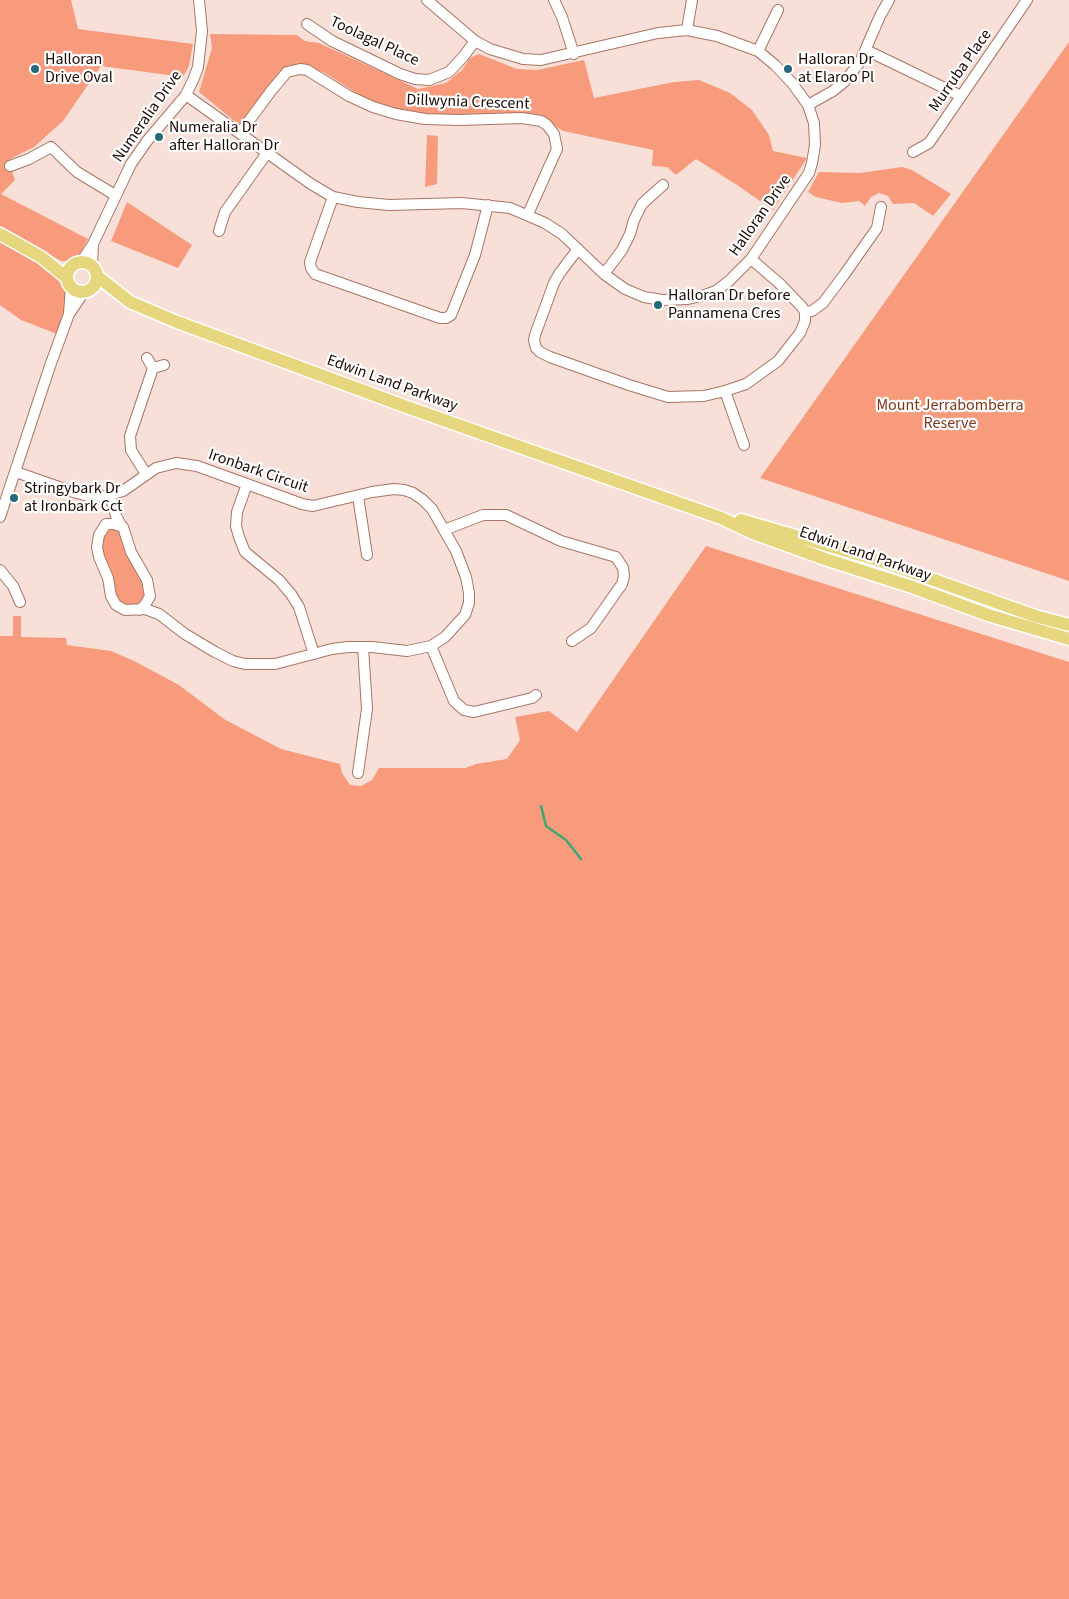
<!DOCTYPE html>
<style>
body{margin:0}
canvas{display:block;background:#f8e0d8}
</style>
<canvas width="1069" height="1599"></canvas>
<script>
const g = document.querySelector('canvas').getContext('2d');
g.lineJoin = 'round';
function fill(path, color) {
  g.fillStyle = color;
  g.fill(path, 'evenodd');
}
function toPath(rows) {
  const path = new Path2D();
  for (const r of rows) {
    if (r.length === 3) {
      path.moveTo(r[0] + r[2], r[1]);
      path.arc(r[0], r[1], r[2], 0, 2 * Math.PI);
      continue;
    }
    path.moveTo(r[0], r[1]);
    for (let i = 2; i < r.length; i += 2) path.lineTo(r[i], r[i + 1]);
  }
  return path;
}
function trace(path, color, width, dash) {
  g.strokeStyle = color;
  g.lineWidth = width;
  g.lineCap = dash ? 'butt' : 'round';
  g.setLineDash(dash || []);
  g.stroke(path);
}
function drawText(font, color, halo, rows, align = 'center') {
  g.font = font + ' "Source Sans 3",sans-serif';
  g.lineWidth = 4.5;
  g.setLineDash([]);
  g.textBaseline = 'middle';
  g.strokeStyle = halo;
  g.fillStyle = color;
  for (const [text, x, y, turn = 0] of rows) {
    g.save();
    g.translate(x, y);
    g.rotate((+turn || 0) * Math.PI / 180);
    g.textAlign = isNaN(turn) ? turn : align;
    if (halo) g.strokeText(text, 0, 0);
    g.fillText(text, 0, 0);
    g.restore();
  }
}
fill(toPath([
 [0,0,71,0,78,29,193,44,189,66,183,77,101,66,63,121,34,147,8,160,15,180,1,194,88,239,75,262,61,261,0,226],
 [210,34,297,35,305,41,319,43,418,89,446,83,462,70,470,58,479,54,517,69,537,70,584,60,594,98,674,82,699,80,730,93,752,110,769,135,773,151,807,158,773,210,737,185,696,159,676,175,667,167,652,166,653,150,563,131,548,121,518,115,432,115,376,105,323,72,300,65,285,69,268,87,244,122,238,124,199,92,212,48],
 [1069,42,1069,581,760,478],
 [427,135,438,136,437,184,425,187],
 [902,167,912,170,951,194,933,216,914,203,893,204,888,196,879,193,871,197,865,206,859,201,842,203,816,197,808,192,819,172,860,173],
 [127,202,192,245,178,268,111,241],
 [0,239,41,265,55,276,63,286,67,293,67,304,57,334,21,320,0,305],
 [106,528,120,529,141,573,147,591,143,602,132,608,117,601,101,552,104,530],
 [706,546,1069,662,1069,1599,0,1599,0,636,13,636,13,616,21,616,21,637,66,638,67,645,111,651,134,661,179,685,224,719,281,749,340,764,342,773,350,785,361,786,372,780,379,768,465,768,476,764,507,759,520,740,515,717,549,711,577,732]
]), '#f89b7c');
trace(toPath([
 [541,806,546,826,566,840,581,859]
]), '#3da674', 2.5);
const minor = toPath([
 [554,0,562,17,574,54],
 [307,24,332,41,400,74,415,79,429,80,449,72,463,57,475,41],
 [687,30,692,0],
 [866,50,961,96],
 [758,51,778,10],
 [186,95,311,184,333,197,358,202,389,205,462,203,510,208,545,223,562,234,604,274,625,289,644,297,662,300,688,299,705,295,716,291,729,281,751,259,809,173,812,163,815,145,814,123,808,105,792,83,775,65,758,51,717,36,687,30,658,33,541,60,523,59,490,49,475,41,427,0],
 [808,105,833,91,844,82,860,62,880,16,889,0],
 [240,133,271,91,287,72,300,69,307,70,349,96,373,107,396,114,425,119,458,120,522,118,541,121,547,125,554,134,557,149,528,214],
 [913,152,929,143,1027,0],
 [10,166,29,159,51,147,77,172,115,195],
 [333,197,310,262,311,268,315,274,440,318,446,318,451,315,475,255,488,205],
 [219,231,225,212,267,153],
 [578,249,559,274,554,283,535,335,534,340,536,348,540,352,550,357,629,385,668,397,704,396,725,391,746,384,778,361,800,333,805,321,805,312,802,307,779,283,751,259],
 [81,262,93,244,131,164,147,141,186,95,194,78,198,67,202,31,199,0],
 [92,265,93,244],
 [604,274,622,250,630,234,634,220,642,204,663,185],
 [805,312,812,311,823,303,844,275,877,228,881,207],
 [69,313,71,288],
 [147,358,153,368],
 [725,391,744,445],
 [16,472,73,492,92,497,106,496,123,491,156,468,176,463,197,466,302,504,313,506,372,492,394,489,404,490,413,493,423,500,432,509,456,551,466,577,469,593,469,603,465,615,445,637,431,646,407,651,372,647,348,647,332,649,275,664,245,664,233,661,215,652,185,634,159,614,145,609,125,610,116,605,111,596,108,578,99,557,97,547,99,535,106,524,114,524,123,527,131,552,147,580,150,596,145,605,139,610],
 [146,474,131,450,130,436,153,368,164,365],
 [247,484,237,512,236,526,239,537,245,552,279,580,291,594,299,607,314,654],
 [110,495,116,516,122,527],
 [358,496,367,555],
 [0,517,50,366,69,314,84,292],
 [444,530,483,515,506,515,561,541,616,557,623,568,624,576,622,584,591,628,572,641],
 [0,570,13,586,20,602],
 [431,646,454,701,464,710,474,712,532,698,536,695],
 [358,773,367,709,363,647]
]);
const major = toPath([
 [0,234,41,257,67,278],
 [82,277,15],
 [97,276,130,302,177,322,404,406,721,518,753,533,825,559,912,587,988,615,1069,639],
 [741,520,881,561,1035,616,1069,625]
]);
trace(minor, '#a97564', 12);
trace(major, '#fff', 15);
trace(minor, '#fff', 10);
trace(major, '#e6d77f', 12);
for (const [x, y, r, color] of [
 [35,69,5,"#26697b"],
 [788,69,5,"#26697b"],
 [159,137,5,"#26697b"],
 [658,305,5,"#26697b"],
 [14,498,5,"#26697b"]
]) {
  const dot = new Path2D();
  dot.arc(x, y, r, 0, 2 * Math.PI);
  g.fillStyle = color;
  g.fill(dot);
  trace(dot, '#fff', 2);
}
drawText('16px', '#1c0904', '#fff', [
 ["Toolagal Place",374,42,25],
 ["Murruba Place",961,71,-55],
 ["Dillwynia Crescent",468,103,2],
 ["Numeralia Drive",148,117,-55],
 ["Halloran Drive",761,216,-55],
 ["Edwin Land Parkway",392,384,20],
 ["Ironbark Circuit",258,472,19],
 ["Edwin Land Parkway",865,555,19]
]);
drawText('16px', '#1c0904', '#fff', [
 ["Halloran",45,60],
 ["Drive Oval",45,78],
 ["Halloran Dr",798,60],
 ["at Elaroo Pl",798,78],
 ["Numeralia Dr",169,128],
 ["after Halloran Dr",169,146],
 ["Halloran Dr before",668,296],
 ["Pannamena Cres",668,314],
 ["Stringybark Dr",24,489],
 ["at Ironbark Cct",24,507]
], 'left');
drawText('16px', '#7f351a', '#fff', [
 ["Mount Jerrabomberra",950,406],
 ["Reserve",950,424]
]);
</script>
